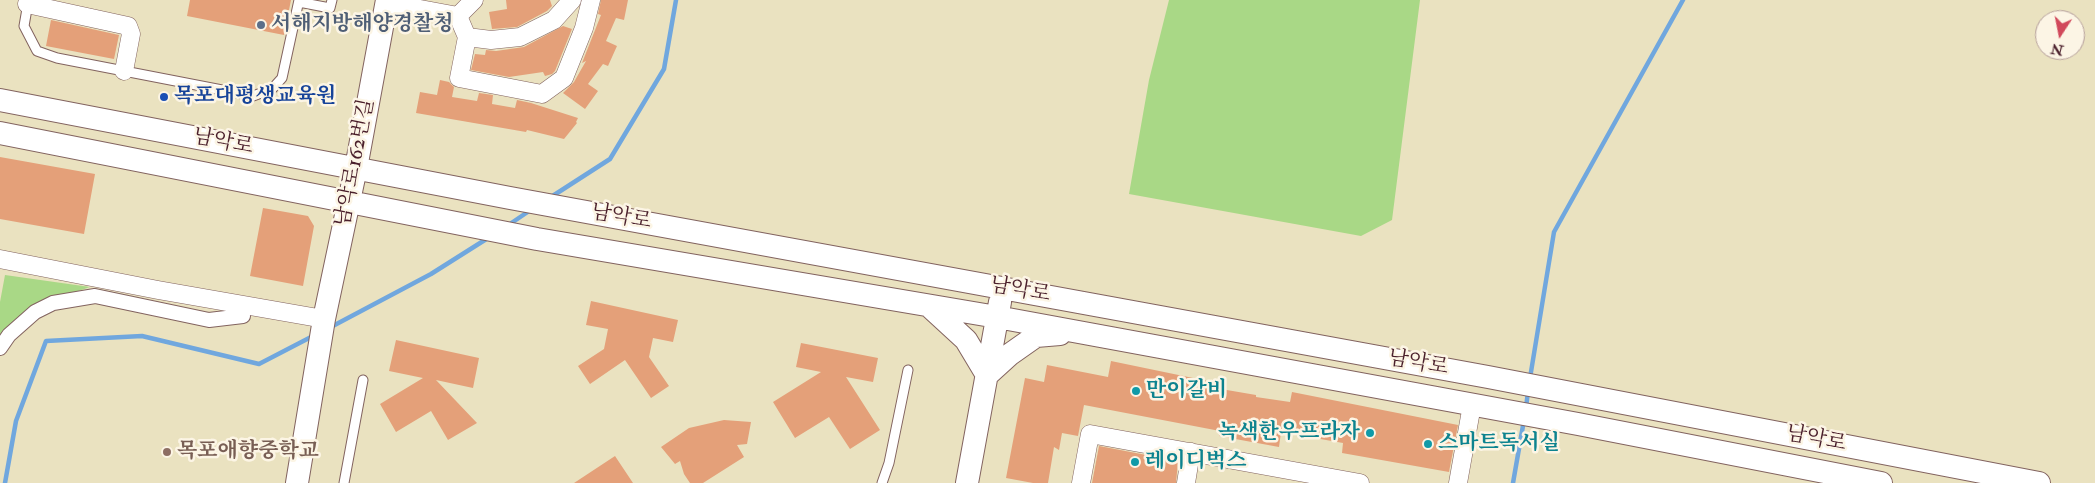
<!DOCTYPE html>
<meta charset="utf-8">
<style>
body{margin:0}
#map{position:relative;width:2095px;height:483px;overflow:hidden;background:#eae2c0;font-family:"IM FELL Double Pica",serif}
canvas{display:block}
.north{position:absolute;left:2035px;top:10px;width:50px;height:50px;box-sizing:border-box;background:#fcf5e5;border:1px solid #b59f9b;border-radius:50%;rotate:191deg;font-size:14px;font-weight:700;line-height:20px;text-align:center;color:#4a1f2b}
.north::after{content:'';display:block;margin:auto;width:18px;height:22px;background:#d1495b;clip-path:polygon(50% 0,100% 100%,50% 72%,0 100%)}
</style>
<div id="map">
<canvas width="2095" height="483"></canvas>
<div class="north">N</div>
</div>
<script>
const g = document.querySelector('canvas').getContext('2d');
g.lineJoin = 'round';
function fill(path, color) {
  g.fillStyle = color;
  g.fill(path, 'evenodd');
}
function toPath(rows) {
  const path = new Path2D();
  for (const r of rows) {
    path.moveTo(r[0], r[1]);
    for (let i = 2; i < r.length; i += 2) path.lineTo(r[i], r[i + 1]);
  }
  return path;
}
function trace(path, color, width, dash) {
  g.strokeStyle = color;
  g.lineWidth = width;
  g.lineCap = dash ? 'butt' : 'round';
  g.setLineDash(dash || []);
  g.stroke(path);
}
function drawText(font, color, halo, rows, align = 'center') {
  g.font = font + ' "IM FELL Double Pica","Noto Serif KR",serif';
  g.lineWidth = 5;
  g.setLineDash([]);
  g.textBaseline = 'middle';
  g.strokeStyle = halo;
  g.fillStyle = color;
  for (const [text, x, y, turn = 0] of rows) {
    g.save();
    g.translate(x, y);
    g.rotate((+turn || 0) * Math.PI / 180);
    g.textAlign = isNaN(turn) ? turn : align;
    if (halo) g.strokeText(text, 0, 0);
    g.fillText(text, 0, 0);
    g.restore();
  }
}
fill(toPath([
 [1169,0,1420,0,1392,220,1361,236,1129,194,1149,80],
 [5,275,90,287,38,305,0,342,0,302]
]), '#a9d886');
trace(toPath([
 [551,197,610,159,664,69,676,0],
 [507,226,532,209],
 [329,328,431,274,488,238],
 [1530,378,1554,232,1683,0],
 [1526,408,1528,391],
 [5,483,16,421,46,341,142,336,259,364,313,336],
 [1513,483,1524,420]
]), '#70a7de', 4.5);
fill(toPath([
 [190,0,291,0,284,35,187,16],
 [506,0,550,0,552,6,547,11,517,27,492,29,489,12,507,9],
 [601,0,628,0,624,20,616,18,606,41,617,46,608,66,603,64,588,84,598,91,585,109,563,93,574,82,586,61,582,63,601,15,598,14],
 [51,20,119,35,114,59,46,46],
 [563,26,572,29,555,71,552,74,545,76,543,72,509,77,471,70,475,54,485,55,486,50,496,51,524,47],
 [440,80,449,82,454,87,452,97,477,101,479,93,493,95,492,104,515,108,517,100,531,103,578,118,576,122,577,123,564,139,527,130,526,132,416,113,420,92,437,95],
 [0,157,95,174,84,234,0,219],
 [263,208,308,216,314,226,303,286,250,276],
 [591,301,678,320,673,342,653,338,649,357,669,386,651,398,625,360,590,384,578,366,604,349,608,329,586,325],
 [396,340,479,358,473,388,436,380,477,423,448,440,431,411,396,432,380,404,423,378,389,371],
 [801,343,878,358,873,382,846,377,880,430,850,449,829,417,795,438,773,402,821,372,796,367],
 [1111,361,1222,384,1221,389,1256,395,1256,397,1290,402,1292,392,1458,425,1449,472,1342,453,1343,443,1281,432,1279,447,1219,436,1220,431,1084,405,1078,436,1062,433,1059,450,1054,447,1048,483,1033,483,1006,478,1025,378,1044,382,1047,365,1108,377],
 [724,420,751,422,747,444,737,445,744,457,703,483,690,483,684,474,680,461,675,464,661,447,689,428],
 [1099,446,1178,461,1176,483,1092,483],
 [615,456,633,483,574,483]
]), '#e4a079');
const service = toPath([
 [299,2,330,8,332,0],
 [28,3,24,26,37,51,57,58,253,96,272,89,282,78,299,0],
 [344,483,363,380],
 [882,483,889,463,908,370]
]);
const pedestrian = toPath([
 [0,348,9,335,35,312,53,303,95,296,209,320,243,316]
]);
const minor = toPath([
 [387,3,458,16,467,37,459,78,542,94,564,78,584,28,591,0],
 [27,4,128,26,131,34,124,71],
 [458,16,474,0],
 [467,37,491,40,520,37,554,20,572,0],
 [0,259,158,290,324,319],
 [1081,483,1090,434,1360,483],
 [1186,483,1191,452],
 [1458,483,1472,405]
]);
const tertiary = toPath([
 [0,100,510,198,1488,377,2039,483],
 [0,133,537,239,997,317,1578,424,1881,483],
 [929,306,966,340,987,375,1009,355,1036,336,1060,334],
 [297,483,324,319,356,168,387,0],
 [967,483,1000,302]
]);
trace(service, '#82635f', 11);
trace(pedestrian, '#82635f', 16);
trace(minor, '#82635f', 19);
trace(tertiary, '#82635f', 24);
trace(service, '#fff', 9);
trace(pedestrian, '#fff', 14);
trace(minor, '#fff', 18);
trace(tertiary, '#fff', 22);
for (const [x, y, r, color] of [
 [261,25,5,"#5c6f8a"],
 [164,97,5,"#1a4fb4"],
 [1136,391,5,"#0f9aa8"],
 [1370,433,5,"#0f9aa8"],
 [1428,444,5,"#0f9aa8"],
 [167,452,5,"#8d6e63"],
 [1135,462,5,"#0f9aa8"]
]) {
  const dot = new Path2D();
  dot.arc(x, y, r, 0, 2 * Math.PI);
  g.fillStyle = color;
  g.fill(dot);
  trace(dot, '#fcf5e5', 2);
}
drawText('bold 21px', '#4e5e75', '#fcf5e5', [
 ["서해지방해양경찰청",271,25]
], 'left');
drawText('bold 21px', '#164399', '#fcf5e5', [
 ["목포대평생교육원",174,97]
], 'left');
drawText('21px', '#4a1f2b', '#fcf5e5', [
 ["남악로",223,143,11],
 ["남악로162번길",356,163,-79],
 ["남악로",621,218,10],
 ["남악로",1020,291,10],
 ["남악로",1418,364,10],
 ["남악로",1816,440,11]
]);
drawText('bold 21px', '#0d838f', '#fcf5e5', [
 ["만이갈비",1146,391],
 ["녹색한우프라자",1360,433,"right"],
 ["스마트독서실",1438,444],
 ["레이디벅스",1145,462]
], 'left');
drawText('bold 21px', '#785e54', '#fcf5e5', [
 ["목포애향중학교",177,452]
], 'left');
</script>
